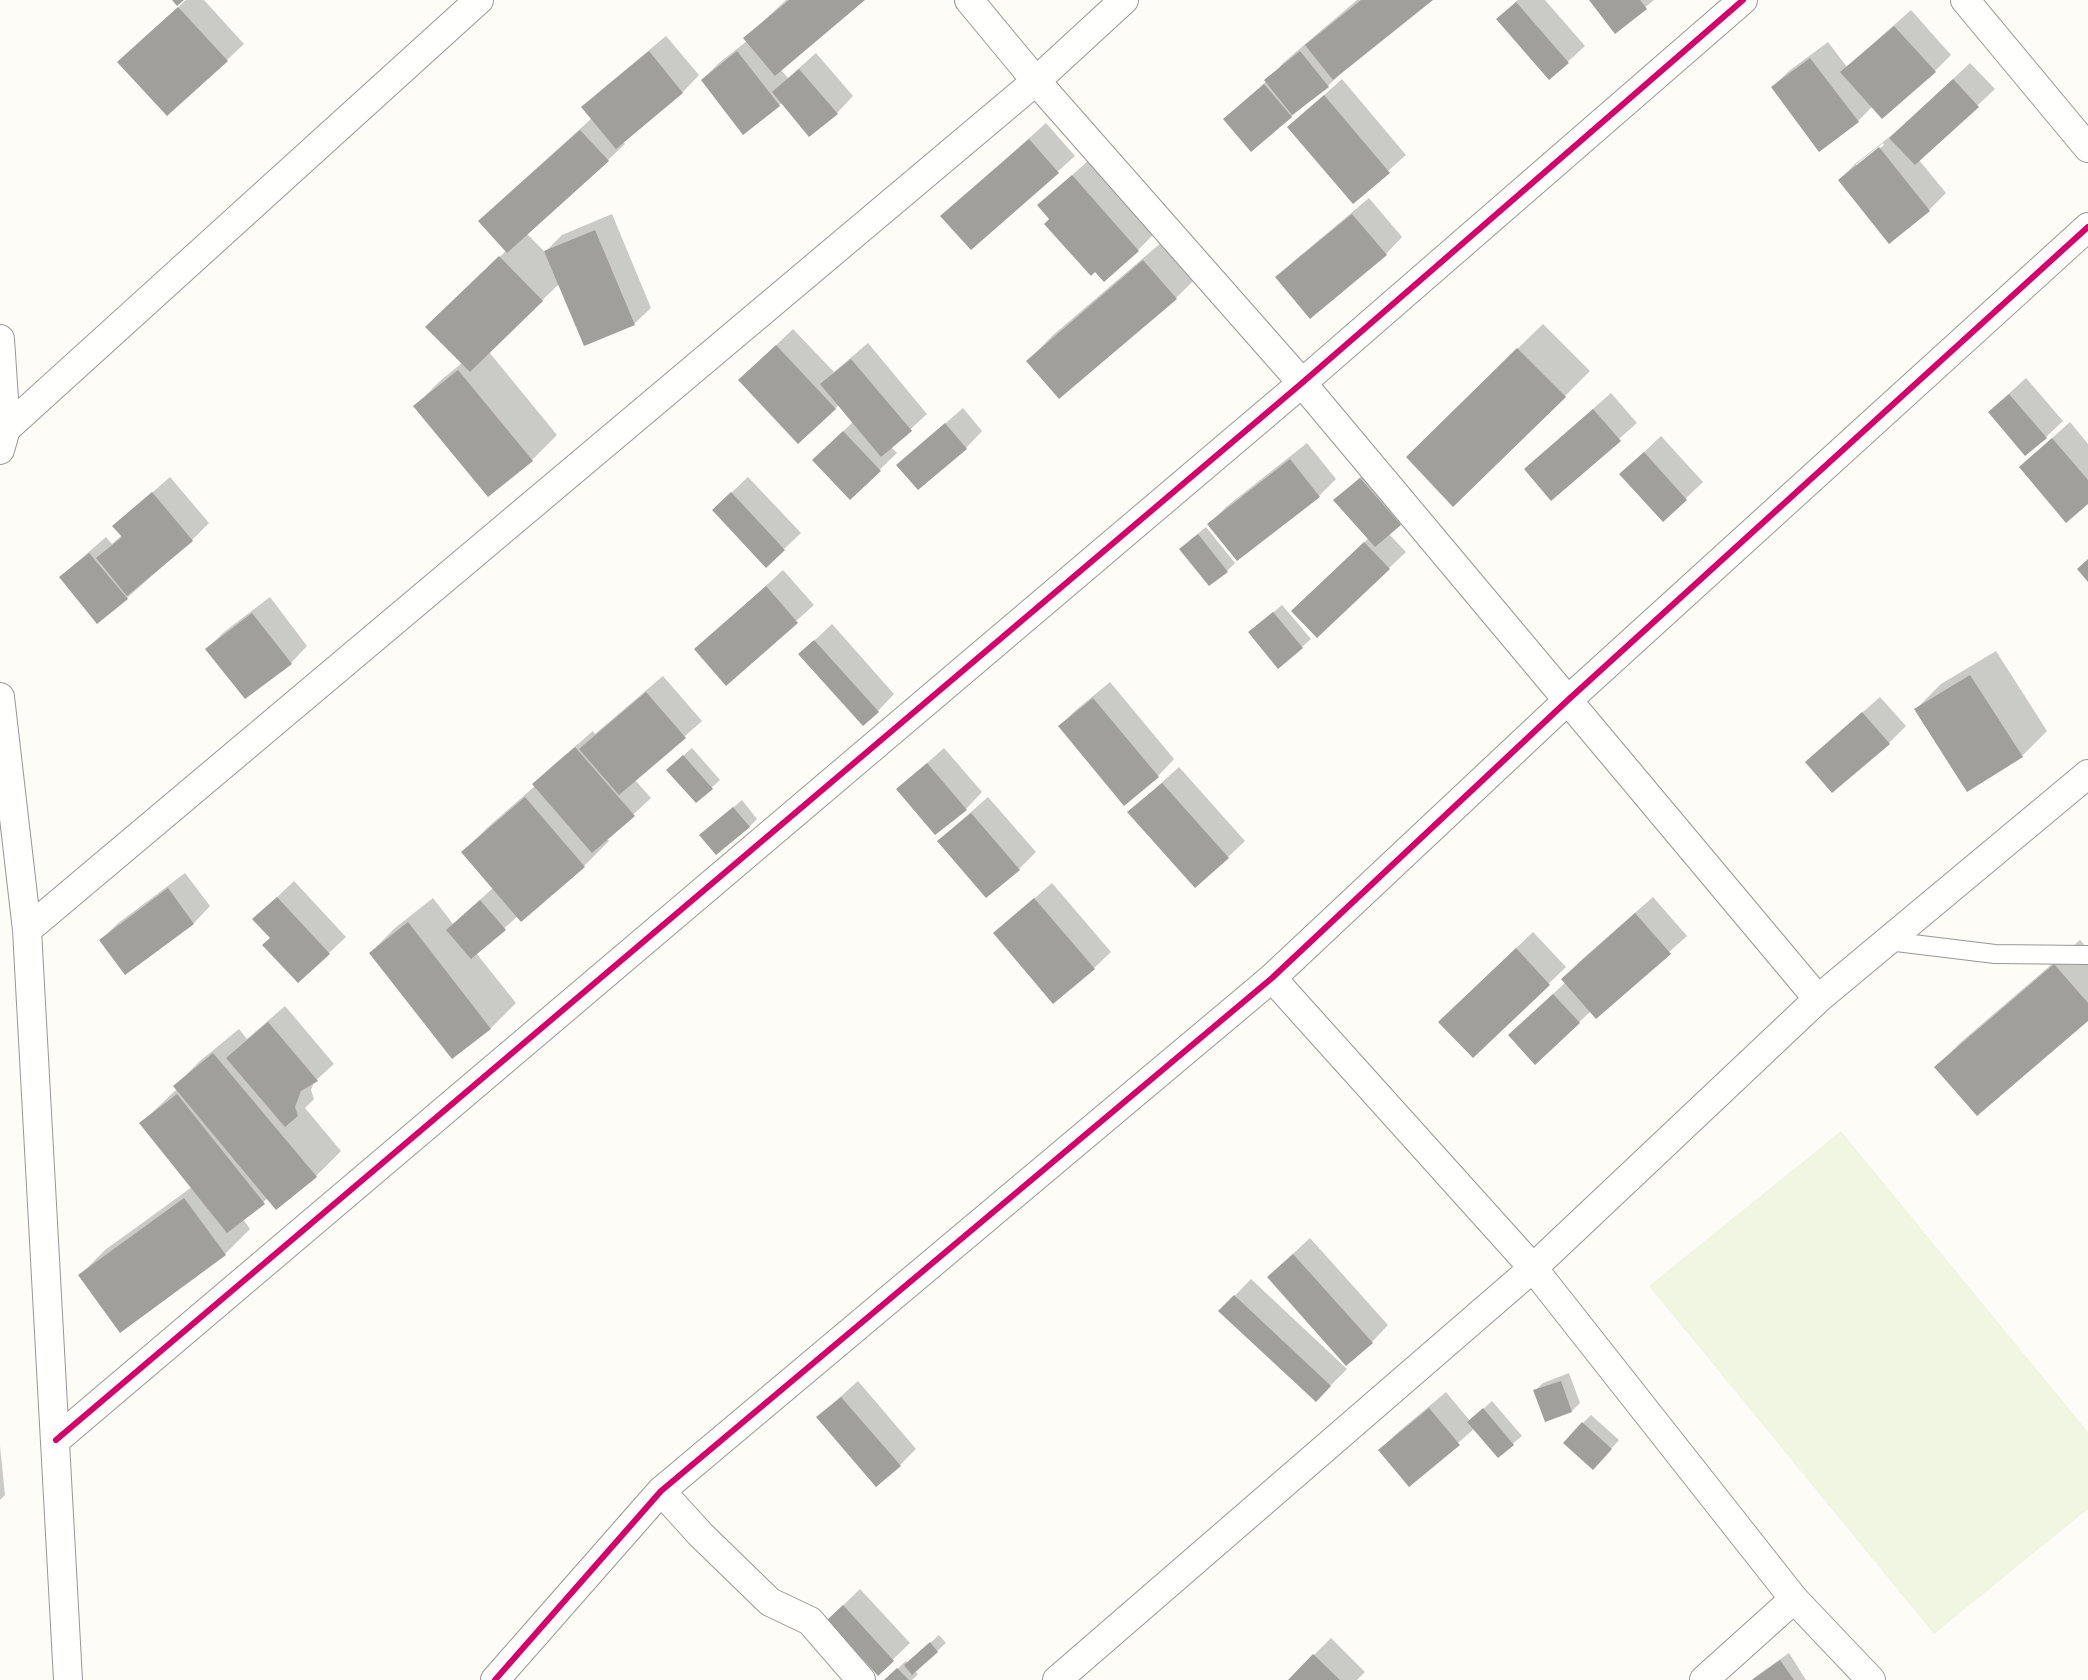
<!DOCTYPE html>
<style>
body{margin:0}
canvas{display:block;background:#fdfcf7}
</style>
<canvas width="2088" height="1680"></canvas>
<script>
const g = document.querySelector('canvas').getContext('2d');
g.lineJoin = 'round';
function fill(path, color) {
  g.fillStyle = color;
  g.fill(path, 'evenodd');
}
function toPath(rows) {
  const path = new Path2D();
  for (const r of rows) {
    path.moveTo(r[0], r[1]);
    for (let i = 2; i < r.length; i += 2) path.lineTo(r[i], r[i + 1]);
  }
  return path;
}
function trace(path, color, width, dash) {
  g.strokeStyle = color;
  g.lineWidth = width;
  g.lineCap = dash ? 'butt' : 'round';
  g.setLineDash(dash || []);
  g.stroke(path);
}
fill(toPath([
 [1841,1131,2088,1432,2088,1509,1934,1634,1649,1286]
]), '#f0f6e1');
fill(toPath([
 [186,0,204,0,244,44,227,60,136,45],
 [786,0,863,0,781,70,788,78,816,53,853,96,837,113,782,103,779,105,702,80,719,63,747,41,744,39],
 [1357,0,1431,0,1345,69,1328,86,1251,150,1224,119,1267,81,1283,63],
 [1518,0,1545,0,1585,46,1549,79,1498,19],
 [1590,0,1654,0,1615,32],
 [1911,10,1951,55,1935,71,1872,107,1858,121,1772,87,1789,71,1828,42,1847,67],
 [666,36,699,75,683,92,623,142,625,144,608,160,527,234,545,252,562,235,612,214,651,308,634,324,559,284,489,352,557,435,532,460,415,406,440,381,462,363,452,302,506,251,496,205,592,118,583,108,600,91],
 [1970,63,1995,89,1919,160,1946,193,1929,210,1889,242,1839,180,1856,163,1896,132],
 [1883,143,1884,145,1856,167,1856,164],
 [1342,79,1406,155,1353,202,1289,127],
 [1046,123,1075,156,971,249,942,216],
 [1090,159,1155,233,1138,250,1051,219,1039,205],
 [1369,198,1402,237,1386,254,1277,278,1294,261],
 [1169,236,1201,273,1176,298,1028,361,1052,336],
 [1543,324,1590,371,1565,396,1432,432],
 [793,329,834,372,868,343,927,414,891,447,897,453,850,498,831,443,853,422,839,405,798,443,740,380],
 [2026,378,2063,421,2046,437,1989,412],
 [1611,393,1637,423,1551,499,1525,469],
 [963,408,982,431,966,448,898,465],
 [2070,422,2088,444,2088,503,2020,467],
 [1661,436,1703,482,1663,520,1621,474],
 [1307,443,1336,479,1319,496,1238,560,1209,524,1226,507],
 [1377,462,1417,508,1389,534,1406,552,1389,568,1310,594,1369,538,1335,500],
 [170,477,209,523,192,540,127,598,60,577,106,537,112,544,122,535,114,526],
 [748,477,801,533,784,549,730,494],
 [1206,527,1235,563,1227,571,1189,541],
 [783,570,814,605,726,684,696,650],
 [270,597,307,646,291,663,207,649,224,632],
 [1282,605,1311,639,1279,667,1250,632],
 [832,624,894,694,878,711,800,654],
 [1996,651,2047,731,2022,756,1916,709,1941,684],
 [663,676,702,721,635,780,651,798,607,839,609,841,584,866,522,920,518,916,476,953,516,1003,491,1028,453,1057,370,953,395,928,433,898,453,924,493,888,463,852,488,827,535,786,534,784,550,768,593,731,595,734],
 [1110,682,1174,759,1158,776,1059,727,1076,710],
 [1880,697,1906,726,1889,743,1806,762],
 [692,748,720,780,696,802,676,762],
 [944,748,982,792,966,809,898,789],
 [1179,767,1245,841,1228,857,1129,812],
 [988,797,1036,852,1019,869,938,841],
 [742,800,757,819,749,827,709,828],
 [185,873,210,906,194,923,125,974,101,940,117,924],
 [294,881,346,937,329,953,271,938,271,903],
 [1052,883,1111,952,1094,968,995,933],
 [1653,897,1687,936,1596,1017,1591,1011,1535,1063,1509,1035,1566,982,1563,979,1579,962],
 [1533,932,1566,967,1473,1056,1456,1006],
 [2080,940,2088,949,2088,1019,1936,1067,1961,1042],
 [285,1006,334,1064,314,1082,311,1090,314,1099,305,1108,341,1151,316,1176,276,1208,268,1198,243,1219,250,1229,225,1254,121,1331,80,1275,105,1250,192,1187,141,1123,177,1089,175,1086,200,1061,239,1029,247,1039],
 [1310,1238,1388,1325,1372,1342,1268,1277],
 [1251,1279,1347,1369,1316,1400,1220,1311],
 [1569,1373,1580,1403,1572,1411,1546,1420,1535,1391,1543,1383],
 [858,1381,916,1449,900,1465,818,1417],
 [1446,1392,1470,1421,1492,1401,1522,1436,1498,1456,1474,1429,1409,1485,1380,1450,1396,1434],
 [1591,1415,1619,1440,1601,1460,1583,1423],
 [0,1446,5,1495,0,1500],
 [860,1589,910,1643,878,1674,828,1620],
 [939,1635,946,1643,915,1671,918,1674,912,1680,885,1680,906,1661,908,1663],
 [1331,1638,1365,1672,1357,1680,1289,1680],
 [1789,1653,1806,1680,1752,1680,1755,1677]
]), '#0003');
fill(toPath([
 [172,0,184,0,177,6],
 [789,0,865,0,775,76,743,38],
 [1361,0,1433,0,1333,80,1305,45],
 [1589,0,1640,0,1647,9,1615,34],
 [1516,2,1569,63,1549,80,1496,19],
 [178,7,228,61,167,116,117,62],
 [1894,26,1936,72,1882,119,1840,72],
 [649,51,683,93,616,149,581,107],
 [737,51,780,106,743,135,701,80],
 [1300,51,1329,87,1292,115,1264,80],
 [1810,58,1859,122,1819,152,1771,87],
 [799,69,838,114,809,137,772,92],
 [1953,79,1979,107,1915,165,1889,138],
 [1264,84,1292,117,1251,152,1223,119],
 [1324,95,1390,173,1353,204,1287,127],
 [580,130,609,161,507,253,478,221],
 [1029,139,1059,173,971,250,940,216],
 [1879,147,1930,211,1889,244,1838,180],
 [1072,175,1139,251,1104,282,1095,272,1091,276,1044,224,1049,219,1037,205],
 [1352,214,1387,255,1310,319,1275,277],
 [595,230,635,325,584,346,544,251],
 [499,256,543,301,470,372,425,327],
 [1143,260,1177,299,1059,399,1026,361],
 [776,345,836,409,798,444,738,380],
 [1517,348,1566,397,1453,507,1406,457],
 [851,359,912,431,881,457,820,384],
 [458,370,533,461,488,497,413,406],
 [2009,394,2047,438,2025,456,1988,412],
 [1593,409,1621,441,1551,501,1524,469],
 [945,423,967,449,918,490,896,465],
 [843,431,881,471,850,500,812,460],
 [2052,438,2088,480,2088,504,2066,523,2019,467],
 [1644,452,1687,500,1663,522,1619,474],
 [1290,459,1320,497,1237,561,1207,524],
 [1360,478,1401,525,1375,547,1333,500],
 [152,492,193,541,127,596,96,558,122,537,112,526],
 [731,492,785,550,766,568,712,510],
 [1198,534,1228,572,1209,586,1179,549],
 [1364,542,1390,569,1317,638,1291,611],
 [89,553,128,599,97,624,59,577],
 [2088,559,2088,582,2077,569],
 [766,586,798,623,726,686,694,649],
 [1273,612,1303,648,1278,669,1248,632],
 [252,613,292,664,245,699,205,649],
 [814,640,879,712,863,726,798,654],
 [1970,675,2023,757,1967,792,1914,709],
 [646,692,686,738,619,795,579,749],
 [1093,698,1159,777,1124,806,1058,726],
 [1862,712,1890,744,1832,793,1805,762],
 [575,747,635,816,592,853,532,784],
 [683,755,713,789,696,803,666,770],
 [927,763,967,810,935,835,896,789],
 [1162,783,1229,858,1195,888,1127,812],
 [525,797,585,867,521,922,461,852],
 [733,807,750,827,716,855,699,835],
 [971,813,1020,870,986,898,937,841],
 [168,888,194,924,125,975,99,940],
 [277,897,330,954,298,983,262,945,270,938,252,919],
 [1034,898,1095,969,1053,1004,993,933],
 [480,900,506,930,471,959,446,930],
 [1635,913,1671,954,1596,1019,1561,979],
 [408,922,491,1029,452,1059,369,953],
 [1516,948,1550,985,1473,1058,1438,1022],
 [2054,964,2088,1003,2088,1021,1977,1116,1934,1067],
 [1553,994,1580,1023,1535,1065,1508,1035],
 [268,1022,318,1081,301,1091,295,1107,298,1116,285,1127,226,1058],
 [213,1053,317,1177,276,1210,173,1086],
 [177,1094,265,1204,227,1233,139,1123],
 [184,1198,226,1255,120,1333,78,1275],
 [1293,1254,1373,1343,1346,1366,1267,1277],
 [1234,1295,1331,1386,1316,1402,1218,1311],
 [1561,1381,1572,1412,1545,1422,1533,1390],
 [841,1397,901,1466,876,1487,816,1417],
 [1429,1408,1460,1445,1409,1487,1378,1450],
 [1483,1408,1514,1445,1498,1458,1467,1422],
 [1582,1422,1612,1449,1593,1470,1563,1443],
 [843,1605,894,1661,878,1676,827,1620],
 [930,1642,938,1652,912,1675,904,1665],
 [1313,1654,1340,1680,1288,1680],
 [1780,1660,1794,1680,1752,1680],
 [897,1668,909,1680,884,1680]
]), '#a19f9c');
const lane = toPath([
 [1888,941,1995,954,2088,955]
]);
const street = toPath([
 [969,0,1036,81,1302,383,1818,999],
 [1965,0,2088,148],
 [0,339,6,429,0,450],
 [6,429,479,0],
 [0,697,27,930,68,1680],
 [27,930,1036,81,1124,0],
 [1272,978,1533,1268,1794,1599,1871,1680],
 [56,1440,1302,383,1743,0],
 [661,1491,701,1535,770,1602,810,1621,861,1680],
 [495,1680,661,1491,1272,978,1568,700,2088,227],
 [1057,1680,1533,1268,1818,999,2088,774],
 [1704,1680,1794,1599]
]);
trace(lane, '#979795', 20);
trace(street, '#979795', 30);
trace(lane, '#fffffe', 18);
trace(street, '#fffffe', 28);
trace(toPath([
 [56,1440,1302,383,1743,0],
 [495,1680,661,1491,1272,978,1568,700,2088,227]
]), '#d6006c', 6);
</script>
